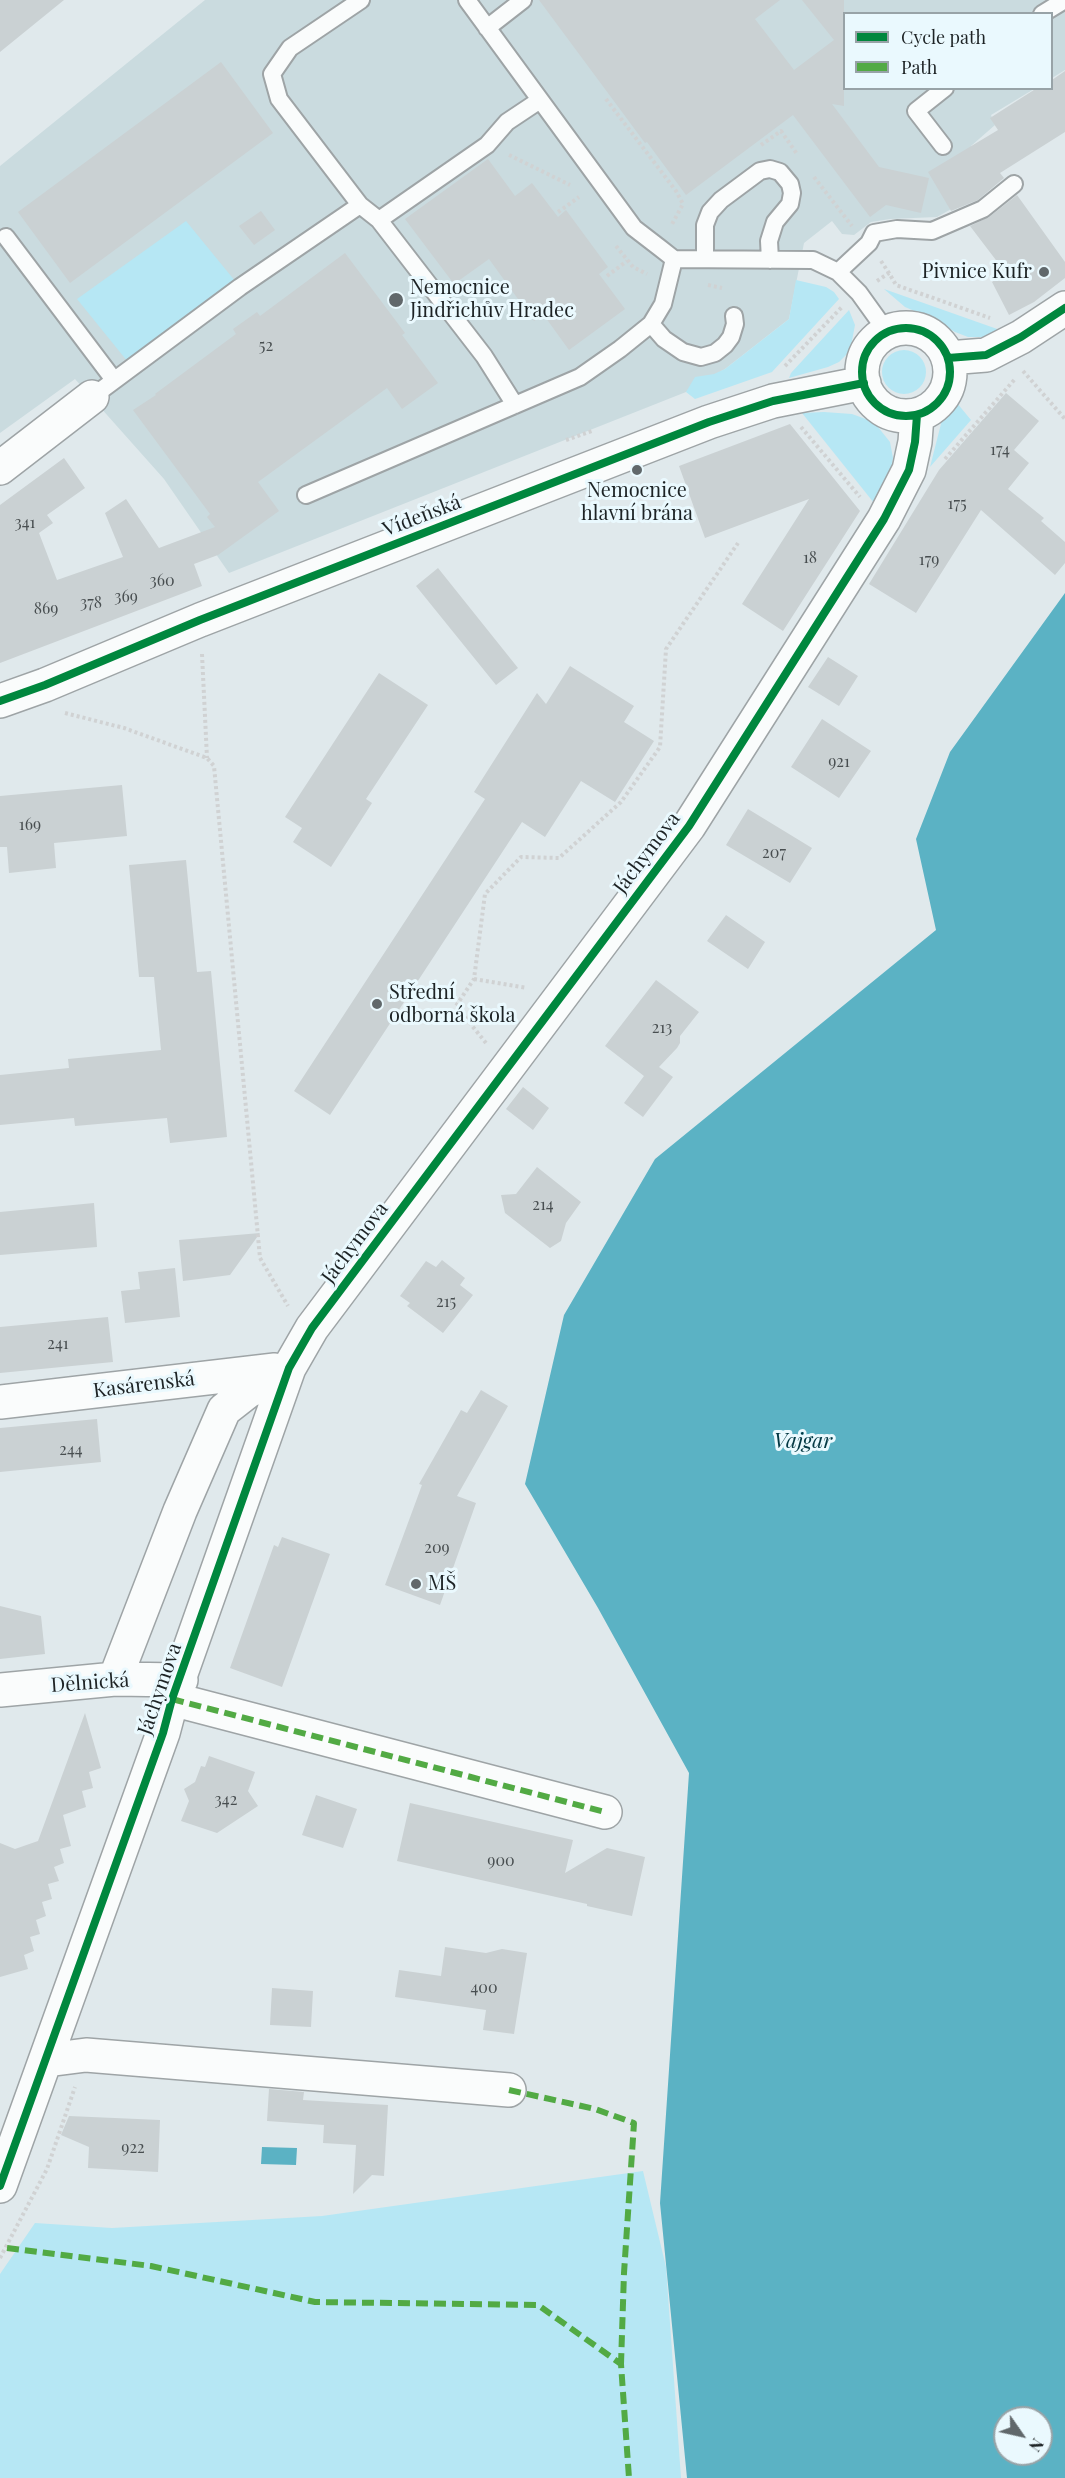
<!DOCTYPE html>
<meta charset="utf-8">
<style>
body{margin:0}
#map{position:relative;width:1065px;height:2478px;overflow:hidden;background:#e0e9ec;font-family:"Playfair Display",serif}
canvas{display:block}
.legend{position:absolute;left:843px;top:12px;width:210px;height:78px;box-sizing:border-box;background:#eaf9fe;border:2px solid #98a3a7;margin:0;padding:8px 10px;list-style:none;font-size:18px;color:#1d2325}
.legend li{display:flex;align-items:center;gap:12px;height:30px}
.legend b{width:30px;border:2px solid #98a3a7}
.north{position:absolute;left:993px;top:2406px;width:60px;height:60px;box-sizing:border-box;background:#eaf9fe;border:2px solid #98a3a7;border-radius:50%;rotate:124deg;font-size:16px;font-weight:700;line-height:24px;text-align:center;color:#1d2325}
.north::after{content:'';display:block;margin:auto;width:21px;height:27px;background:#61686b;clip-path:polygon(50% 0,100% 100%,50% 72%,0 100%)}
</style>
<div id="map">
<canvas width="1065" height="2478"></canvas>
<ul class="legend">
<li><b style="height:8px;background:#00873e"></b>Cycle path</li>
<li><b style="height:8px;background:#52aa44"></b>Path</li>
</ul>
<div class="north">N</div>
</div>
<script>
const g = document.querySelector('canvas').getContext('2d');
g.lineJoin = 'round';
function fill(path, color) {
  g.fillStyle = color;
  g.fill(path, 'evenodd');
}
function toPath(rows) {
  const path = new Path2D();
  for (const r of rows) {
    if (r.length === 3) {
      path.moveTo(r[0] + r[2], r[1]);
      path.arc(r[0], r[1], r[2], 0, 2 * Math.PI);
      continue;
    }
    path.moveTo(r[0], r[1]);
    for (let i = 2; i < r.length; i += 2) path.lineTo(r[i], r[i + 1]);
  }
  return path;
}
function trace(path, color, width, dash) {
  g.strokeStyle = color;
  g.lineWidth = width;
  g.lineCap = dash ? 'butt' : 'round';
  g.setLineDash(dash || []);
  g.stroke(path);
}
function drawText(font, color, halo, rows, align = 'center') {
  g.font = font + ' "Playfair Display",serif';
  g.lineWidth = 6;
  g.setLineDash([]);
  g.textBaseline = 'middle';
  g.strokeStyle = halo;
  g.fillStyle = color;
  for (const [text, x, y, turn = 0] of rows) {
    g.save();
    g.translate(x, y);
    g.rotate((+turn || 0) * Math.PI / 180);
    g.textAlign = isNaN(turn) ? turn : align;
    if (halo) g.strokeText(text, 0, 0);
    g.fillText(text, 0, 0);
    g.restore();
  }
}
fill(toPath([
 [205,0,1065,0,1065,70,1052,78,1052,14,844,14,844,88,1034,89,991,115,995,125,971,146,994,185,937,217,890,219,871,222,854,235,842,234,832,221,804,243,789,319,725,369,686,392,229,573,164,479,75,379,0,433,0,166]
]), '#cadbdf');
fill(toPath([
 [186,221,240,287,132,367,77,299],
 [796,280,826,287,834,292,839,299,772,372,695,399,686,392,695,377,714,374,725,369,789,319],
 [884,289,1000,330,984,337,968,337,955,332,931,318,905,307],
 [849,310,855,325,851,346,846,355,839,362,828,367,789,378,791,373],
 [904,372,22],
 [957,403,971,420,930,467,942,420],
 [824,412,852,414,874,422,890,442,893,458,890,475,874,503,802,413],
 [643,2171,666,2267,681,2478,0,2478,0,2274,35,2223,112,2228,322,2216]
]), '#b6e7f4');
fill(toPath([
 [1065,593,1065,2478,687,2478,660,2203,689,1773,598,1608,525,1484,564,1315,655,1159,936,930,916,839,950,752],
 [1005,2418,1041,2418,1041,2454,1005,2454],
 [262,2147,297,2148,296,2165,261,2164]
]), '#5bb2c4');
fill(toPath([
 [0,0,64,0,0,52],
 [539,0,780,0,755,19,794,70,834,40,802,0,844,0,844,106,832,104,879,167,929,178,921,213,886,205,870,217,793,115,686,195,647,142,645,143],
 [221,62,273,133,70,283,18,212],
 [1065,71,1065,132,1000,173,1004,178,978,200,951,211,928,172,998,130,990,118,1037,88,1052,88,1052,80],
 [488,159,515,196,532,183,558,217,566,210,608,267,599,274,625,309,569,350,543,314,534,321,489,259,454,284,405,219],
 [1017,195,1065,262,1065,278,1034,302,1009,315,992,282,1005,272,970,226,989,217],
 [261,211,275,230,254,245,239,226],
 [345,253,405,333,402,335,438,383,402,409,387,388,258,482,279,511,218,555,194,564,202,586,0,663,0,505,64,458,85,488,47,515,53,523,39,533,57,580,123,557,105,513,126,499,159,548,215,527,207,517,210,514,133,410,156,395,155,394,236,334,233,329,257,312,260,316],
 [1006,393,1039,421,1014,450,1029,463,1008,489,1044,518,1041,521,1065,542,1065,563,1055,575,981,510,916,613,869,584,939,470],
 [790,424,860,511,783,631,742,604,809,499,705,538,679,466],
 [438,568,518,668,496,685,416,586],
 [828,657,858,676,839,706,808,687],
 [570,666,634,706,624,722,654,741,615,802,581,781,545,837,522,822,330,1115,294,1091,485,799,474,792,537,693,546,704],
 [379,673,428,705,366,799,372,803,331,867,293,842,302,828,285,817],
 [822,719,871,751,839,798,791,767],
 [122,785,127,836,54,843,56,868,9,873,7,847,0,847,0,796],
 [748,809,812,848,790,883,726,845],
 [186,860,197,972,211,971,227,1137,170,1143,167,1118,75,1126,74,1118,0,1125,0,1075,69,1068,68,1059,161,1050,154,977,139,977,129,865],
 [726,915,765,942,748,969,707,941],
 [656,980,699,1012,680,1036,680,1043,677,1048,659,1067,673,1077,643,1117,624,1103,644,1076,605,1046],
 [523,1087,549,1108,533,1130,506,1109],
 [537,1167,581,1202,566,1223,561,1241,550,1248,505,1213,501,1195,516,1194],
 [94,1203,97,1247,0,1255,0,1212],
 [260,1233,230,1275,183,1281,179,1240],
 [442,1260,465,1278,460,1285,473,1295,443,1333,407,1306,410,1303,400,1296,426,1261,436,1267],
 [175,1268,180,1317,125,1323,121,1291,140,1289,138,1272],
 [108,1317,113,1362,0,1373,0,1327],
 [481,1390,508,1406,457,1496,476,1503,440,1605,385,1585,422,1485,419,1484,461,1410,467,1413],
 [97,1419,101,1462,0,1472,0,1428],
 [282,1537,330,1554,282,1687,230,1668,274,1545,278,1547],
 [0,1606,41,1616,45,1654,0,1659],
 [85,1713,101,1768,89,1772,93,1788,82,1791,86,1807,63,1815,71,1846,60,1849,64,1863,54,1867,59,1881,48,1884,52,1899,42,1902,46,1916,36,1920,40,1934,30,1937,34,1951,24,1955,28,1969,0,1977,0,1843,15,1849,38,1841],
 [209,1756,255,1772,248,1791,258,1806,217,1833,181,1821,189,1801,184,1789,195,1782,201,1766,205,1767],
 [316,1795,357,1809,343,1848,302,1835],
 [410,1803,573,1840,565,1873,607,1848,645,1857,632,1916,587,1906,587,1904,397,1861],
 [445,1947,486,1953,502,1949,527,1953,514,2034,483,2030,486,2010,395,1997,399,1970,441,1976],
 [272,1988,313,1991,311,2027,270,2025],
 [269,2089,304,2092,303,2100,388,2105,384,2176,372,2175,353,2194,356,2145,323,2143,324,2125,267,2121],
 [69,2116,160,2120,158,2172,88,2168,89,2147,61,2135]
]), '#cad1d3');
const service = toPath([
 [361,0,290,48,272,74,279,99,360,205,379,220,484,356,515,405],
 [467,0,634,228,660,248,674,259,813,260,838,272,859,293,887,332],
 [1042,14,1065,0],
 [487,28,523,0],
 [943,146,916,111,945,88],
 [379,220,487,145,507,122,540,100],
 [6,237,114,380],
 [705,259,705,225,710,212,721,200,760,171,770,169,780,172,790,184,792,193,790,204,775,222,769,241,770,260],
 [838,272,869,243,874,233,897,229,932,231,983,209,1014,184],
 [651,324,664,339,683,352,701,357,715,353,725,345,731,337,735,324,734,316],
 [92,397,240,287,360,205],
 [306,495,580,377,620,349,651,324,663,304,674,259]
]);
const minor = toPath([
 [906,372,44],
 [948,358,986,355,1021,337,1065,308],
 [0,468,92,397],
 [0,701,45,685,200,620,709,422,773,401,864,383],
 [0,1402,275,1370],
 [115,1679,180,1511,224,1410,247,1392,289,1368],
 [0,1690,115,1679,181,1680],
 [172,1699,605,1812],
 [47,2060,86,2055,509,2090],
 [0,2186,163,1733,172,1699,289,1368,312,1328,689,826,884,519,909,470,915,442,917,415]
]);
trace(service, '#9ea4a6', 20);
trace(minor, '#9ea4a6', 36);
trace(toPath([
 [606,99,676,191,683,204,671,226],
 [761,145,781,131,797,154],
 [509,155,570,185],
 [814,177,852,226],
 [558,212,579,197],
 [616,246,633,267,647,274],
 [881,261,889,273],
 [607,276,627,261],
 [877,281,889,273,896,285,990,318],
 [708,285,722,288],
 [785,366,842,307],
 [1023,371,1065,419],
 [801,427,860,497],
 [566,440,592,431],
 [945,459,1015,379],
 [202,654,207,758],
 [65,713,124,728,207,758,214,766,260,1258,288,1306],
 [474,979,527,988],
 [486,1043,456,1006,474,979,485,894,521,857,559,858,621,802,660,747,666,649,738,543],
 [0,2258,47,2169,75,2087]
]), '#d0d2d3', 4, [3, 3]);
trace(service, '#fafcfc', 16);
trace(minor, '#fafcfc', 33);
trace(toPath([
 [172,1699,605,1812],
 [509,2090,595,2109,634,2123,624,2273,621,2364],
 [7,2248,151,2266,315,2302,538,2305,621,2364,629,2478]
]), '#52aa44', 6, [12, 6]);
trace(toPath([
 [906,372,44],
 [948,358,986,355,1021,337,1065,308],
 [0,701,45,685,200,620,709,422,773,401,864,383],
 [0,2186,163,1733,172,1699,289,1368,312,1328,689,826,884,519,909,470,915,442,917,415]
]), '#00873e', 8);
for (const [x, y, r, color] of [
 [1044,272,6,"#61686b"],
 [396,300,8,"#61686b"],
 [637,470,6,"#61686b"],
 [377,1004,6,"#61686b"],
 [416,1584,6,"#61686b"]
]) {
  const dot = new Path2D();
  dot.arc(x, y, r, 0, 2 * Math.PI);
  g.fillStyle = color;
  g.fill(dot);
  trace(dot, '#eaf9fe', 2);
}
drawText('16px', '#484e50', null, [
 ["52",266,346],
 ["174",1000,450],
 ["175",957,504],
 ["341",25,523],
 ["18",810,558],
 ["179",929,560],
 ["360",162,581],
 ["369",126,597],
 ["378",91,603],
 ["869",46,609],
 ["921",839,762],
 ["169",30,825],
 ["207",774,853],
 ["213",662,1028],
 ["214",543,1205],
 ["215",446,1302],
 ["241",58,1344],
 ["244",71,1450],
 ["209",437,1548],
 ["342",226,1800],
 ["900",501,1861],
 ["400",484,1988],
 ["922",133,2148]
]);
drawText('20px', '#1d2325', '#eaf9fe', [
 ["Pivnice Kufr",1032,272,"right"],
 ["Nemocnice",410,288],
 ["Jindřichův Hradec",410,311],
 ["Nemocnice",637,491,"center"],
 ["hlavní brána",637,514,"center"],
 ["Střední",389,993],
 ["odborná škola",389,1016],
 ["MŠ",428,1584]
], 'left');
drawText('20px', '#1d2325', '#eaf9fe', [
 ["Vídeňská",422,516,-21],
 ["Jáchymova",647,853,-53],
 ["Jáchymova",355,1243,-53],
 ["Kasárenská",144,1385,-7],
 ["Dělnická",90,1683,-4],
 ["Jáchymova",160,1689,-71]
]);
drawText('italic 21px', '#033843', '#eaf9fe', [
 ["Vajgar",803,1441]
]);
</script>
